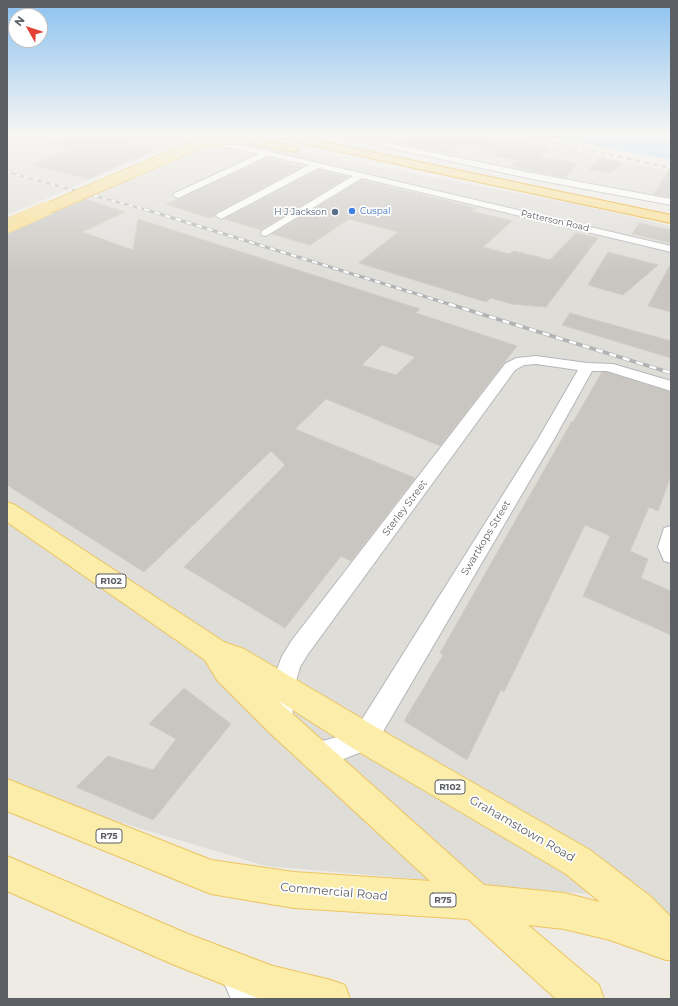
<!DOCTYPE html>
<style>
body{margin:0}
#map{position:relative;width:678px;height:1006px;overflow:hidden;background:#eeebe4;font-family:Montserrat,sans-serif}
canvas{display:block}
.frame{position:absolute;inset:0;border:8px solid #5c5f64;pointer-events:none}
.north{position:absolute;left:8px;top:8px;width:40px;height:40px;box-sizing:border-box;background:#fff;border:1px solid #bebfc1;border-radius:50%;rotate:309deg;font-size:11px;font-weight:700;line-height:16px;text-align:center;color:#5c5f64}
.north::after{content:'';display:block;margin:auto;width:14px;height:18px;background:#e34134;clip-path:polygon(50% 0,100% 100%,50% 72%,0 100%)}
</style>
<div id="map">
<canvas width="678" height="1006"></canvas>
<div class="frame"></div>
<div class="north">N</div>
</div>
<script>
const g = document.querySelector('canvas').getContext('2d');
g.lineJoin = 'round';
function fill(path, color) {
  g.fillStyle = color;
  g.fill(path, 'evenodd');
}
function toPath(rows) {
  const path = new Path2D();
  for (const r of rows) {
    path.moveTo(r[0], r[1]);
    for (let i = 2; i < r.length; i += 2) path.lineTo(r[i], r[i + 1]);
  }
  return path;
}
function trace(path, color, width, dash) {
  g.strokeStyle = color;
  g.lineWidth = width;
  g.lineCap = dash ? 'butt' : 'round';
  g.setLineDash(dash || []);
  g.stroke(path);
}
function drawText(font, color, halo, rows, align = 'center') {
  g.font = font + ' Montserrat,sans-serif';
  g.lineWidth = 3.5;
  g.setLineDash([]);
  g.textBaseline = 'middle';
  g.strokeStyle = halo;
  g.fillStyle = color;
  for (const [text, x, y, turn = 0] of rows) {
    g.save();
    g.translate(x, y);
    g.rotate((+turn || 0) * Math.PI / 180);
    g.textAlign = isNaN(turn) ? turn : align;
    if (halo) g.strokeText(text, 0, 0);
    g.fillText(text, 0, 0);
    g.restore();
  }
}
fill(toPath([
 [7,135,155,135,187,139,7,215],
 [348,135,503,135,671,171,671,200,536,174],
 [232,140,576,204,671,226,671,926,588,894,266,866,112,820,7,778,7,230,206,144]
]), '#dfddd8');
fill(toPath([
 [541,135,671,135,671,159,659,158]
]), '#a5d7fc');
const building = toPath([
 [71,135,143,135,125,145,155,148,139,158,135,158,88,179,31,165,74,148,51,144,71,135],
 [384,135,439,135,446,137,446,135,476,135,551,148,540,158,578,163,565,178,511,166,518,160,492,156,499,151,461,144,447,153,383,140,384,135],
 [601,158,622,163,611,173,588,169,601,158],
 [266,159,302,167,216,213,215,216,209,218,166,204,266,159],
 [671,165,671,197,654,194,671,165],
 [318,170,349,177,261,230,224,219,318,170],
 [361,180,476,208,471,211,512,221,483,247,509,254,514,251,550,260,576,233,598,238,546,307,511,304,491,298,486,302,359,263,398,232,349,219,310,245,272,234,361,180],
 [86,199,125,212,82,232,133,250,138,219,420,309,416,313,517,346,440,446,326,399,295,429,415,478,351,561,341,556,285,628,184,567,285,465,271,451,144,572,7,485,7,234,86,199],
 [382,345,415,357,396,375,362,365,382,345],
 [639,223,671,230,671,243,632,234,639,223],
 [608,252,658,265,623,295,588,285,608,252],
 [671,263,671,312,648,306,671,263],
 [570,313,671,341,671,358,562,325,570,313],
 [602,372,607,372,671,392,671,476,658,511,649,507,630,551,648,559,641,578,671,591,671,635,583,596,610,536,585,525,504,692,501,690,467,760,404,721,443,655,440,653,572,421,573,422,602,372],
 [184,688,231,724,153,820,76,787,108,756,153,770,176,739,149,724,184,688]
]);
fill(building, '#c9c6c1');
trace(building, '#d2cdc2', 1);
const minor = toPath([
 [177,135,193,135,229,142,671,246,671,252,362,178,266,236,262,235,261,233,262,231,353,176,318,168,221,219,216,216,217,214,309,165,268,156,178,198,173,195,175,193,259,154,181,137,177,135],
 [335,135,349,135,532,173,671,199,671,205,532,179,339,137,335,135],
 [536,356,587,363,613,364,671,381,671,391,607,371,592,371,553,441,374,747,341,760,316,766,307,763,304,754,307,745,341,736,356,729,538,439,578,370,536,364,524,365,515,370,308,654,300,667,294,688,292,723,289,732,280,735,271,732,268,723,270,688,282,656,292,640,505,364,516,358,536,356],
 [671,526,671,563,664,561,658,547,664,528,671,526],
 [234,956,245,960,263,999,231,999,219,971,223,960,234,956]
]);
const major = toPath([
 [7,502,15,505,224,642,244,649,376,727,590,850,650,896,671,917,671,960,666,960,610,940,564,929,528,925,599,985,604,999,556,999,468,919,294,908,211,894,7,811,7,779,211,860,294,872,430,881,270,733,217,680,205,660,7,522,7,502],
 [277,700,354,749,566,874,600,902,564,893,484,885,277,700],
 [7,856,188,934,273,966,331,980,345,985,350,999,260,999,172,964,7,891,7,856]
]);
const highway = toPath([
 [274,135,291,135,671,215,671,223,451,176,279,138,274,135],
 [243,136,294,146,299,149,294,152,240,141,238,139,243,136]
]);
trace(minor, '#b4b6ba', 2);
trace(major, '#edc45e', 2);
trace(highway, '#eaa208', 2);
fill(minor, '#fff');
fill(major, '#fceeaa');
fill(highway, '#f9de8f');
const railFar2 = toPath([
 [517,135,671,168],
 [7,172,147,210]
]);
const railFar1 = toPath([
 [144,209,452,305]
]);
const rail = toPath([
 [449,304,671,373]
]);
trace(railFar2, '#b2b3b4', 2);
trace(railFar1, '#b2b3b4', 3);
trace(rail, '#b2b3b4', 3.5);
trace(railFar2, '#fff', 1.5, [4.5]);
trace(railFar1, '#fff', 2, [5.5]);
trace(rail, '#fff', 2.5, [7]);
const highwayBridgeFar1 = toPath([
 [205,143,223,139,243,139],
 [44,210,219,135]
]);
const highwayBridge = toPath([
 [7,226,46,209]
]);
trace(highwayBridgeFar1, '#eaa208', 12, []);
trace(highwayBridge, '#eaa208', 14, []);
trace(highwayBridgeFar1, '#f9de8f', 11);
trace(highwayBridge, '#f9de8f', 14);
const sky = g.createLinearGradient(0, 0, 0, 276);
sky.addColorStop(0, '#8dc2f0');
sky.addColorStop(0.49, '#f7f6f3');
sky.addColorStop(1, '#f7f6f300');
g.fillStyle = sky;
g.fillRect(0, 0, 678, 276);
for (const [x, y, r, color] of [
 [352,211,4,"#3f7fe0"],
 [335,212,4,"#5c6f8a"]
]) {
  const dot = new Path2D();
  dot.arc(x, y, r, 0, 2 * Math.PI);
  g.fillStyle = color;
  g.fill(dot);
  trace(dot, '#fff', 1.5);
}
drawText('9px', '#366cbe', '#fff', [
 ["Cuspal",360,211]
], 'left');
drawText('9px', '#4e5e75', '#fff', [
 ["H J Jackson",327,212]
], 'right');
drawText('9px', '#5c5f64', '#fff', [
 ["Patterson Road",555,221,13]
]);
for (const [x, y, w] of [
 [111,581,30],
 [450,787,30],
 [109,836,26],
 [443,900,26]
]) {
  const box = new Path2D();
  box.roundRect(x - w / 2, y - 7, w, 14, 3);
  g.fillStyle = '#fff';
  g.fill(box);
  trace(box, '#5c5f64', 1);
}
drawText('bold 9px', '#5c5f64', null, [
 ["R102",111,581],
 ["R102",450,787],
 ["R75",109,836],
 ["R75",443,900]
]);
drawText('10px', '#5c5f64', '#fff', [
 ["Sterley Street",405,508,-53],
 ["Swartkops Street",486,538,-59]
]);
drawText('12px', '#5c5f64', '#fff', [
 ["Grahamstown Road",522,829,30],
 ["Commercial Road",334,892,5]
]);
</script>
